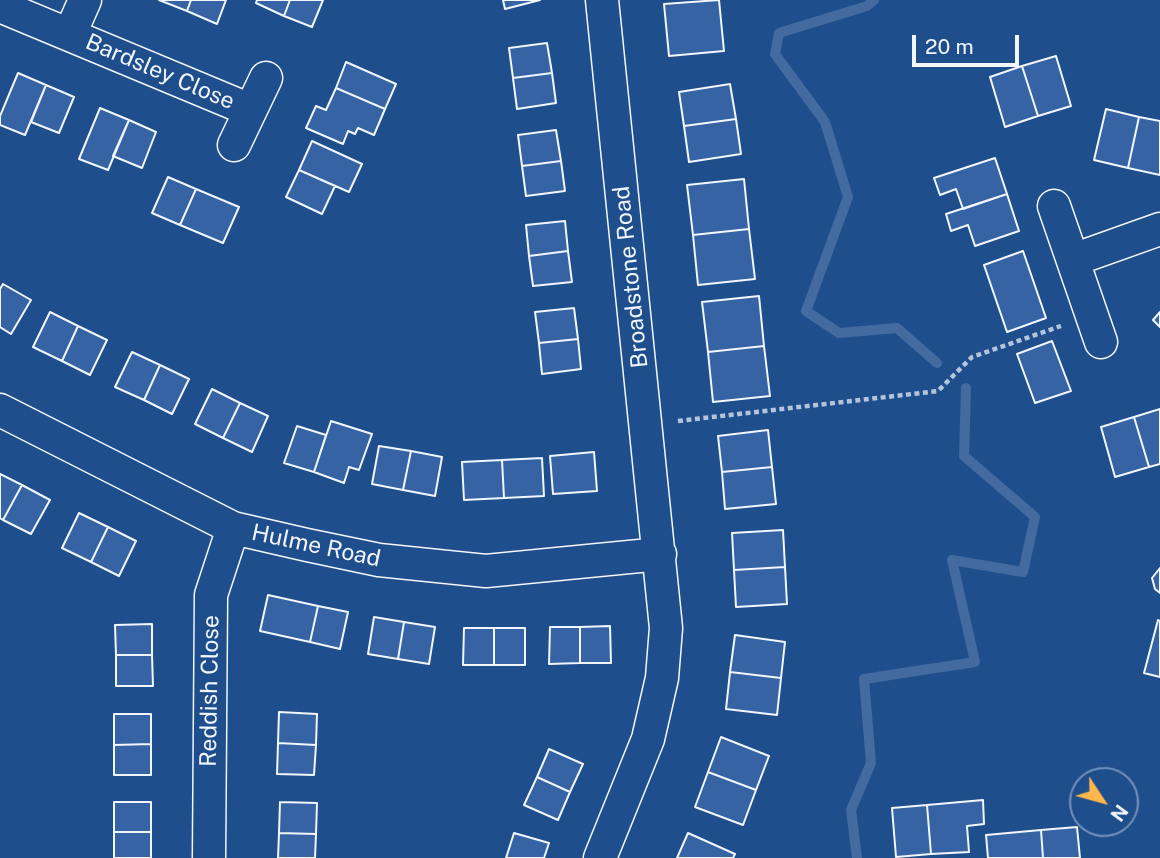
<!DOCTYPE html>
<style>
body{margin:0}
#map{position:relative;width:1160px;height:858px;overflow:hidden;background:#1f4e8c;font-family:"Public Sans",sans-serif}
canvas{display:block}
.north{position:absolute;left:1069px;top:767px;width:70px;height:70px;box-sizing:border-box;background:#1f4e8c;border:2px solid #7391ba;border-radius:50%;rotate:126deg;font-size:19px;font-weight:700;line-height:28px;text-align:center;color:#f2f6ff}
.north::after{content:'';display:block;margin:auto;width:24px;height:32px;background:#ffb74d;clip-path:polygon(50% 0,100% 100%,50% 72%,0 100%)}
.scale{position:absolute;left:912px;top:35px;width:107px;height:32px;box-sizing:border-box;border:4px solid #f2f6ff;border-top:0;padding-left:9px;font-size:21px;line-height:24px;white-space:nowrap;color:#f2f6ff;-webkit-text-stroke:5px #1f4e8c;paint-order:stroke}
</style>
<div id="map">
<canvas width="1160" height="858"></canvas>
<div class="north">N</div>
<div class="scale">20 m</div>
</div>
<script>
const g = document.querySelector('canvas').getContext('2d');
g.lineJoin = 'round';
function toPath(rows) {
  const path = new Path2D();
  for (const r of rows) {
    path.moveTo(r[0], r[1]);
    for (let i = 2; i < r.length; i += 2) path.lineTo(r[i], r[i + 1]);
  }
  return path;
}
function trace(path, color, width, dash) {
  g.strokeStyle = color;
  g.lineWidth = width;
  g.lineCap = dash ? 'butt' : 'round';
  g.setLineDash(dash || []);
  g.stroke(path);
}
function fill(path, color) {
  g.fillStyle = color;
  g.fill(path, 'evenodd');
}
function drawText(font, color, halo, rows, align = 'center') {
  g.font = font + ' "Public Sans",sans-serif';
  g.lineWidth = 5;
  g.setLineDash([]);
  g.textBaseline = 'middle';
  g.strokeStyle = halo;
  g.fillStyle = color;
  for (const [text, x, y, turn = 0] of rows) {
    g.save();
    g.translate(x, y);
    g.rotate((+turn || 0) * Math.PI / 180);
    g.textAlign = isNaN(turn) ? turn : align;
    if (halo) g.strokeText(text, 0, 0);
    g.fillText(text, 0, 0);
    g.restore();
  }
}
trace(toPath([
 [874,0,867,6,779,33,775,54,825,122,848,197,806,311,839,333,897,328,937,363],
 [857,858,851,810,871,763,864,679,975,662,952,560,1023,572,1035,517,964,456,966,388]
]), '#446ba0', 10);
const building = toPath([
 [159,0,191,0,187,11,159,0],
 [191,0,226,0,217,24,187,11,191,0],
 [257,0,290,0,284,16,256,3,257,0],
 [290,0,323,0,312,27,284,16,290,0],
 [503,0,540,0,505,9,503,0],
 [719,0,724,51,669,56,664,4,719,0],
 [547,43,552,73,513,78,509,48,547,43],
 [1056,56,1071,106,1038,116,1022,66,1056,56],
 [346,62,396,84,385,109,336,88,346,62],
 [1022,66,1038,116,1005,127,990,77,1022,66],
 [18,73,46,85,25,135,0,125,0,116,18,73],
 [552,73,556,103,517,109,513,78,552,73],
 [730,84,736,119,684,126,679,92,730,84],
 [46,85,74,97,59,133,31,122,46,85],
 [336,88,385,109,374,135,358,128,355,134,348,131,343,144,306,128,316,106,326,110,336,88],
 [100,108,129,120,108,170,79,159,100,108],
 [1106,109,1139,117,1128,168,1094,160,1106,109],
 [1139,117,1160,121,1160,175,1128,168,1139,117],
 [736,119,741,154,689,162,684,126,736,119],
 [129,120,156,132,142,168,113,156,129,120],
 [556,130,561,161,522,166,518,135,556,130],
 [312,141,362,164,349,192,299,170,312,141],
 [995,158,1007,194,963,209,956,189,940,195,934,178,995,158],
 [561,161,565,191,526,196,522,166,561,161],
 [299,170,335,186,322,214,286,197,299,170],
 [168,177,196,189,180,225,152,213,168,177],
 [744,179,749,229,693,235,687,185,744,179],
 [196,189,239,207,223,243,180,225,196,189],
 [1007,194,1019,231,975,246,968,225,951,231,946,214,1007,194],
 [565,221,568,251,529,256,526,225,565,221],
 [749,229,755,279,698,285,693,235,749,229],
 [568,251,572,282,533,286,529,256,568,251],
 [1023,251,1046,318,1007,332,984,265,1023,251],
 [3,284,31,300,11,334,0,327,0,289,3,284],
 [759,296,764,346,708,352,702,302,759,296],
 [574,308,578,339,539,343,535,312,574,308],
 [50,312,78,326,62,361,33,347,50,312],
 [1160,312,1160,327,1153,320,1160,312],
 [78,326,107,340,90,375,62,361,78,326],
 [578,339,581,369,542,374,539,343,578,339],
 [1052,341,1071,391,1035,403,1017,354,1052,341],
 [764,346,770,396,713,402,708,352,764,346],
 [132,352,160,365,144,400,115,387,132,352],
 [160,365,189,379,172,414,144,400,160,365],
 [212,389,240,403,223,438,195,424,212,389],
 [240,403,268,416,252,452,223,438,240,403],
 [1160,409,1160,464,1149,467,1134,417,1160,409],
 [1134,417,1149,467,1115,477,1101,427,1134,417],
 [331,421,372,434,359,470,349,467,344,483,314,472,331,421],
 [297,426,326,435,314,472,284,463,297,426],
 [768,430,772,467,722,472,718,436,768,430],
 [379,446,411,451,403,490,372,484,379,446],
 [411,451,442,457,435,496,403,490,411,451],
 [594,452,597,491,553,494,550,456,594,452],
 [542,458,544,496,504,498,502,460,542,458],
 [502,460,504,498,464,500,462,462,502,460],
 [772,467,776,504,725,509,722,472,772,467],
 [0,474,22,485,3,520,0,518,0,474],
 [22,485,50,500,31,534,3,520,22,485],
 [79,513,108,527,91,562,62,548,79,513],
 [108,527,136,541,119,576,91,562,108,527],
 [783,530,785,567,734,570,732,533,783,530],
 [785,567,787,604,736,607,734,570,785,567],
 [1160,568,1160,593,1155,589,1152,578,1160,568],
 [268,595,318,606,310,642,260,631,268,595],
 [318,606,348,612,340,649,310,642,318,606],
 [374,617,404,622,398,659,368,654,374,617],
 [1158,620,1160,621,1160,677,1144,673,1158,620],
 [404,622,435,627,429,664,398,659,404,622],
 [152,624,152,655,116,655,115,625,152,624],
 [610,626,611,663,580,663,580,627,610,626],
 [550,627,580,627,580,663,549,664,550,627],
 [464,628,494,628,494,665,463,665,464,628],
 [494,628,525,628,525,665,494,665,494,628],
 [735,635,785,642,781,678,730,672,735,635],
 [116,655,152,655,153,686,116,686,116,655],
 [730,672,781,678,777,715,726,709,730,672],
 [279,712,317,714,316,745,278,743,279,712],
 [114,714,151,714,151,744,114,745,114,714],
 [721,737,769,756,756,790,708,772,721,737],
 [278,743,316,745,314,775,277,774,278,743],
 [151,744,151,775,114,775,114,745,151,744],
 [549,749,583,764,570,792,537,777,549,749],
 [708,772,756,790,743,825,695,807,708,772],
 [537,777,570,792,558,820,524,805,537,777],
 [983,800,984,824,967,826,969,852,931,854,927,805,983,800],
 [114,802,151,802,151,832,114,832,114,802],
 [280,802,317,803,316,834,279,833,280,802],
 [927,805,931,854,896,857,892,808,927,805],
 [1077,827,1080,858,1043,858,1041,830,1077,827],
 [1041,830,1043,858,988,858,986,835,1041,830],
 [114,832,151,832,151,858,114,858,114,832],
 [279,833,316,834,315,858,278,858,279,833],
 [514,833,549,843,544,858,506,858,514,833],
 [688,833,735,854,733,858,677,858,688,833]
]);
fill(building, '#3563a3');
trace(building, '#f2f6ff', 2);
const street = toPath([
 [0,6,250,110],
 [70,34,85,0],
 [234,145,266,78],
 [1054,206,1101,342],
 [1073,260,1160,229],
 [0,410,233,528,307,545,379,560,486,571,660,554],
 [209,858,211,595,233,528],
 [600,858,648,739,662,678,666,628,602,0]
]);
trace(street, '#f2f6ff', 35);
trace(toPath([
 [678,421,938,391,972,357,1061,326]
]), '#b3c4dc', 4.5, [5, 3.5]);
trace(street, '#1f4e8c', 32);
drawText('23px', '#f2f6ff', '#1f4e8c', [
 ["Bardsley Close",160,72,23],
 ["Broadstone Road",631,277,-96],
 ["Hulme Road",316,546,12],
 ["Reddish Close",210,691,-89]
]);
</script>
